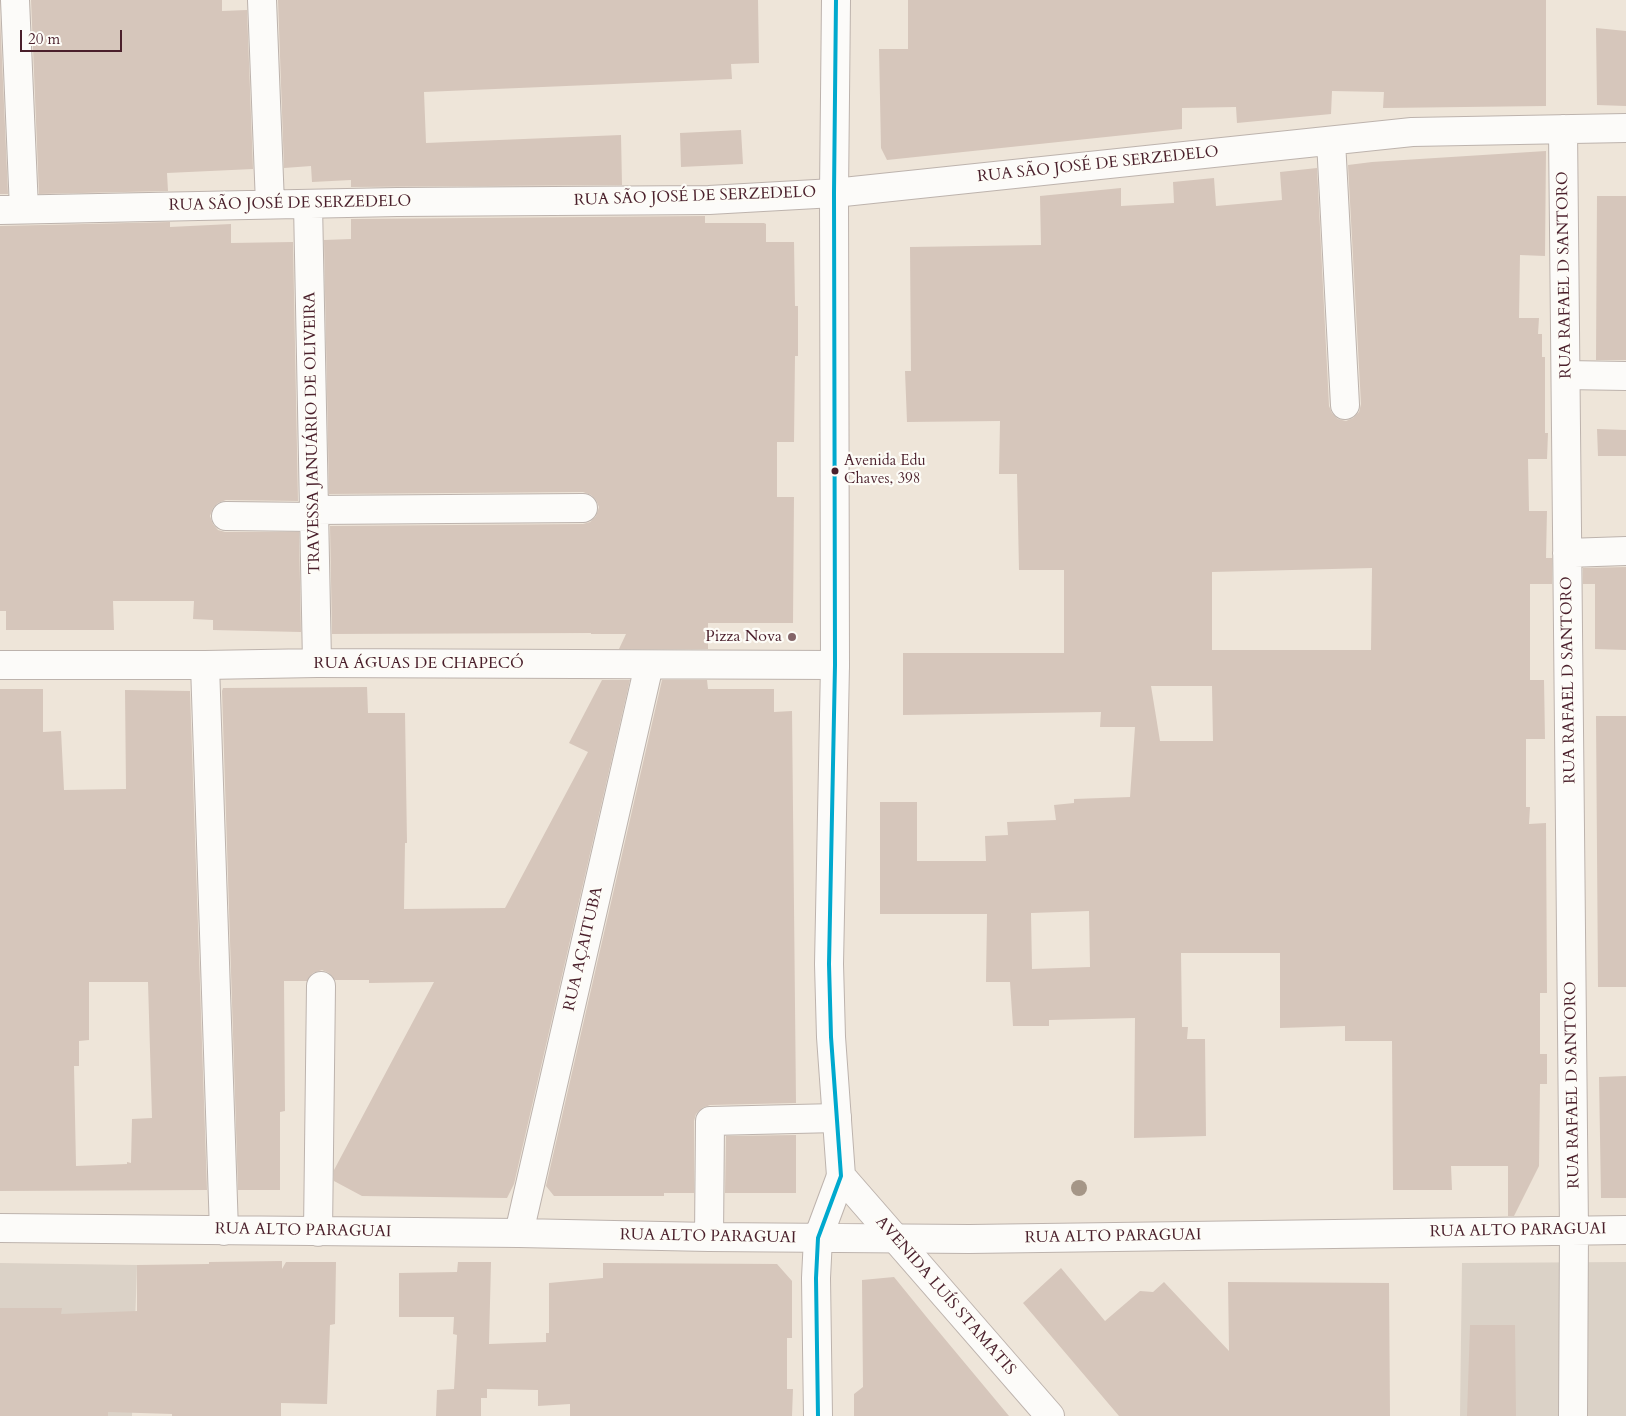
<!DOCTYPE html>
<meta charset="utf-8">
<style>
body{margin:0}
#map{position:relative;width:1626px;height:1416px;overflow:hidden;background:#eee5d9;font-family:Cardo,serif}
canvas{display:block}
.scale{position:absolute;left:20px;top:30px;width:102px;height:22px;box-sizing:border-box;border:2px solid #4a1f2b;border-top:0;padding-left:6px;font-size:15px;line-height:18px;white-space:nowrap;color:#4a1f2b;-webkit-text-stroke:4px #fdfcf7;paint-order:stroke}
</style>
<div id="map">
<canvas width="1626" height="1416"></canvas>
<div class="scale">20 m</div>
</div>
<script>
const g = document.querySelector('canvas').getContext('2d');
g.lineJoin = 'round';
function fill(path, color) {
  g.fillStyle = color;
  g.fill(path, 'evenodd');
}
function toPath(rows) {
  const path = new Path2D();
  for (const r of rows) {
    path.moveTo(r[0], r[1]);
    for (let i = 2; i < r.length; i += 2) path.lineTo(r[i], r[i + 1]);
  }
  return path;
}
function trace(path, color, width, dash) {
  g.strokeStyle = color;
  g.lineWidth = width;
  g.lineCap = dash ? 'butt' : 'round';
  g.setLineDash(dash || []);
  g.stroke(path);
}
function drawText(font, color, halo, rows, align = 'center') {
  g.font = font + ' Cardo,serif';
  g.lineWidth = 4.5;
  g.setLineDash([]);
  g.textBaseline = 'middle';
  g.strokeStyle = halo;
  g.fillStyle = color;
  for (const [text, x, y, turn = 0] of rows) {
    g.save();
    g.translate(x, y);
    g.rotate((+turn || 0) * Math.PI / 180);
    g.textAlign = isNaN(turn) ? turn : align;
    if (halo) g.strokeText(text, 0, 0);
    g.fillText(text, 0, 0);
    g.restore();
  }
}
fill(toPath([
 [1626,1262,1626,1416,1460,1416,1462,1263],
 [0,1263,137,1265,132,1416,0,1416]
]), '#dbd2c7');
fill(toPath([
 [31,0,222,0,222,11,247,10,253,169,167,173,168,191,39,194],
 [278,0,758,0,759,63,731,64,732,79,424,92,426,143,621,135,622,185,351,187,351,180,312,182,311,166,284,168],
 [908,0,1546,0,1546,106,1383,108,1384,92,1332,91,1331,114,1237,123,1236,107,1182,108,1182,129,887,160,881,148,879,49,908,49],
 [0,15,8,194,0,194],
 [1596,28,1626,31,1626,106,1597,105],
 [741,130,743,164,681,167,680,133],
 [1546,151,1545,256,1520,255,1519,318,1539,318,1538,334,1542,334,1542,357,1545,357,1545,433,1548,433,1547,459,1528,459,1529,511,1547,511,1546,558,1552,558,1552,584,1530,584,1530,680,1544,680,1545,739,1526,739,1526,807,1530,807,1529,824,1546,823,1547,993,1540,993,1540,1054,1547,1054,1547,1084,1540,1084,1539,1166,1514,1216,1508,1216,1508,1166,1451,1166,1452,1190,1393,1190,1392,1041,1345,1041,1345,1026,1280,1028,1280,953,1181,953,1182,1027,1188,1027,1187,1039,1205,1039,1206,1136,1134,1138,1135,1018,1049,1020,1049,1026,1013,1026,1010,982,986,982,987,914,880,914,880,802,917,802,917,861,986,861,985,836,1008,835,1007,822,1056,820,1054,805,1074,803,1074,799,1130,797,1135,727,1100,727,1101,712,903,715,903,653,1064,653,1064,570,1019,570,1017,474,999,474,1000,421,907,422,905,371,911,371,910,247,1041,245,1040,196,1121,188,1121,206,1174,203,1173,182,1214,178,1216,206,1282,200,1280,172,1317,168,1329,406,1332,413,1338,419,1346,421,1353,418,1359,412,1361,404,1348,165,1372,162],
 [1372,568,1371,650,1212,650,1212,572],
 [1151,686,1212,686,1213,741,1160,741],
 [1089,911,1090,967,1032,969,1031,913],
 [1597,196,1626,196,1626,360,1596,360],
 [705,216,705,223,764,223,766,224,766,242,794,242,795,306,798,306,798,356,795,356,794,442,777,442,777,497,794,497,793,623,708,623,708,649,619,649,626,634,591,634,591,633,332,634,330,526,583,524,590,522,596,516,599,507,596,500,591,495,583,492,329,494,324,240,351,239,351,219],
 [170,222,170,227,231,224,231,243,293,242,298,501,226,500,218,503,213,508,210,516,213,524,218,530,225,532,299,532,301,632,213,630,213,620,193,619,194,601,113,601,114,630,6,630,6,611,0,611,0,226],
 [1597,429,1626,430,1626,456,1598,456],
 [1626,567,1626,650,1595,649,1595,584,1583,584,1583,568],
 [602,680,630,680,514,1184,507,1198,362,1196,334,1181,334,1170,434,982,369,983,369,980,335,980,329,973,322,970,313,973,307,981,284,981,285,1111,280,1112,280,1190,238,1190,222,691,223,688,367,687,368,713,405,713,407,843,405,843,404,909,505,908,588,752,569,743],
 [662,680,707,680,708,689,774,689,774,712,792,711,796,1103,710,1105,702,1108,696,1114,694,1121,694,1193,664,1193,664,1196,554,1196,546,1186],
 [0,689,43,689,43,732,61,731,64,790,126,789,125,690,190,691,207,1190,0,1191],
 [89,982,148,982,152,1118,132,1119,131,1163,127,1162,127,1164,76,1166,74,1066,79,1066,79,1041,89,1040],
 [1596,716,1626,716,1626,987,1598,987],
 [1626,1076,1626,1198,1601,1198,1599,1077],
 [796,1135,796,1193,725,1193,726,1136],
 [282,1261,282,1269,286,1262,336,1262,335,1324,330,1325,327,1404,281,1403,281,1416,172,1416,172,1414,108,1412,108,1416,0,1416,0,1308,62,1308,61,1314,137,1311,137,1265,209,1264,209,1262],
 [458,1262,491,1262,489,1344,546,1342,546,1333,549,1333,549,1283,603,1278,603,1263,777,1264,792,1281,792,1338,787,1338,787,1389,793,1389,792,1416,570,1416,570,1404,538,1406,538,1390,487,1389,487,1398,481,1398,481,1416,436,1416,437,1390,454,1389,457,1335,453,1334,454,1317,399,1317,399,1273,457,1272],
 [1061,1268,1105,1321,1140,1291,1153,1292,1164,1282,1229,1351,1228,1282,1389,1283,1390,1416,1119,1416,1023,1303],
 [894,1277,929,1320,1009,1416,854,1416,854,1394,863,1387,862,1280],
 [1470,1325,1515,1325,1516,1416,1467,1416]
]), '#d6c6bb');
const minor = toPath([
 [15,0,24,209],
 [262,0,270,204],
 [1563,129,1574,1230,1573,1416],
 [1331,141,1345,405],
 [308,204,317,663],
 [0,210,397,202,709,200,834,193,1412,132,1626,128],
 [1566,375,1626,376],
 [314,510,583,508],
 [226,516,314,517],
 [1567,553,1626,551],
 [0,665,205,665,317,663,835,665],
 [205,665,224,1231],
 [0,1228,519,1233,709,1237,969,1239,1626,1230],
 [318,1232,321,986],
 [519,1233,649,665],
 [709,1237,710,1121,837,1118],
 [818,1416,816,1278,818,1238,841,1176]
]);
const major = toPath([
 [836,0,834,193,835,665,829,964,831,1037,841,1176,1050,1416]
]);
trace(minor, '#bdb3ad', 30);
trace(major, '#bdb3ad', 30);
trace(minor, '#fcfbf9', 28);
trace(major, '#fcfbf9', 28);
trace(toPath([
 [818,1416,816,1278,818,1238,841,1176,831,1037,829,964,835,665,834,193,836,0]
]), '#00a9ce', 4);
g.fillStyle = '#a59687';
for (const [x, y] of [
 [1079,1188]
]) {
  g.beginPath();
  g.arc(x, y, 8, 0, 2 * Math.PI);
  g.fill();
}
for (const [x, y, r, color] of [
 [835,471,4.5,"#4a1f2b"],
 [792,637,5,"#836468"]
]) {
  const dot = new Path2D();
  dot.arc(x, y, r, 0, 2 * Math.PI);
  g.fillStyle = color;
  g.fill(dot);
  trace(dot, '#fdfcf7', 2);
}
drawText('15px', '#4a1f2b', '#fdfcf7', [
 ["Avenida Edu",844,462],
 ["Chaves, 398",844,480]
], 'left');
drawText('16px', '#4a1f2b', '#fdfcf7', [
 ["RUA SÃO JOSÉ DE SERZEDELO",1098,165,-6],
 ["RUA SÃO JOSÉ DE SERZEDELO",695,197,-2],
 ["RUA SÃO JOSÉ DE SERZEDELO",290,204,-1],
 ["RUA RAFAEL D SANTORO",1565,275,-91],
 ["TRAVESSA JANUÁRIO DE OLIVEIRA",313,433,-91],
 ["RUA ÁGUAS DE CHAPECÓ",418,664],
 ["RUA RAFAEL D SANTORO",1569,680,-91],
 ["RUA AÇAITUBA",584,949,-77],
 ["RUA RAFAEL D SANTORO",1573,1085,-91],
 ["RUA ALTO PARAGUAI",303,1231,1],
 ["RUA ALTO PARAGUAI",1518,1231,-1],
 ["RUA ALTO PARAGUAI",708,1237,1],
 ["RUA ALTO PARAGUAI",1113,1237,-1],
 ["AVENIDA LUÍS STAMATIS",945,1296,49]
]);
drawText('16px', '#4a1f2b', '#fdfcf7', [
 ["Pizza Nova",782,637]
], 'right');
</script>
